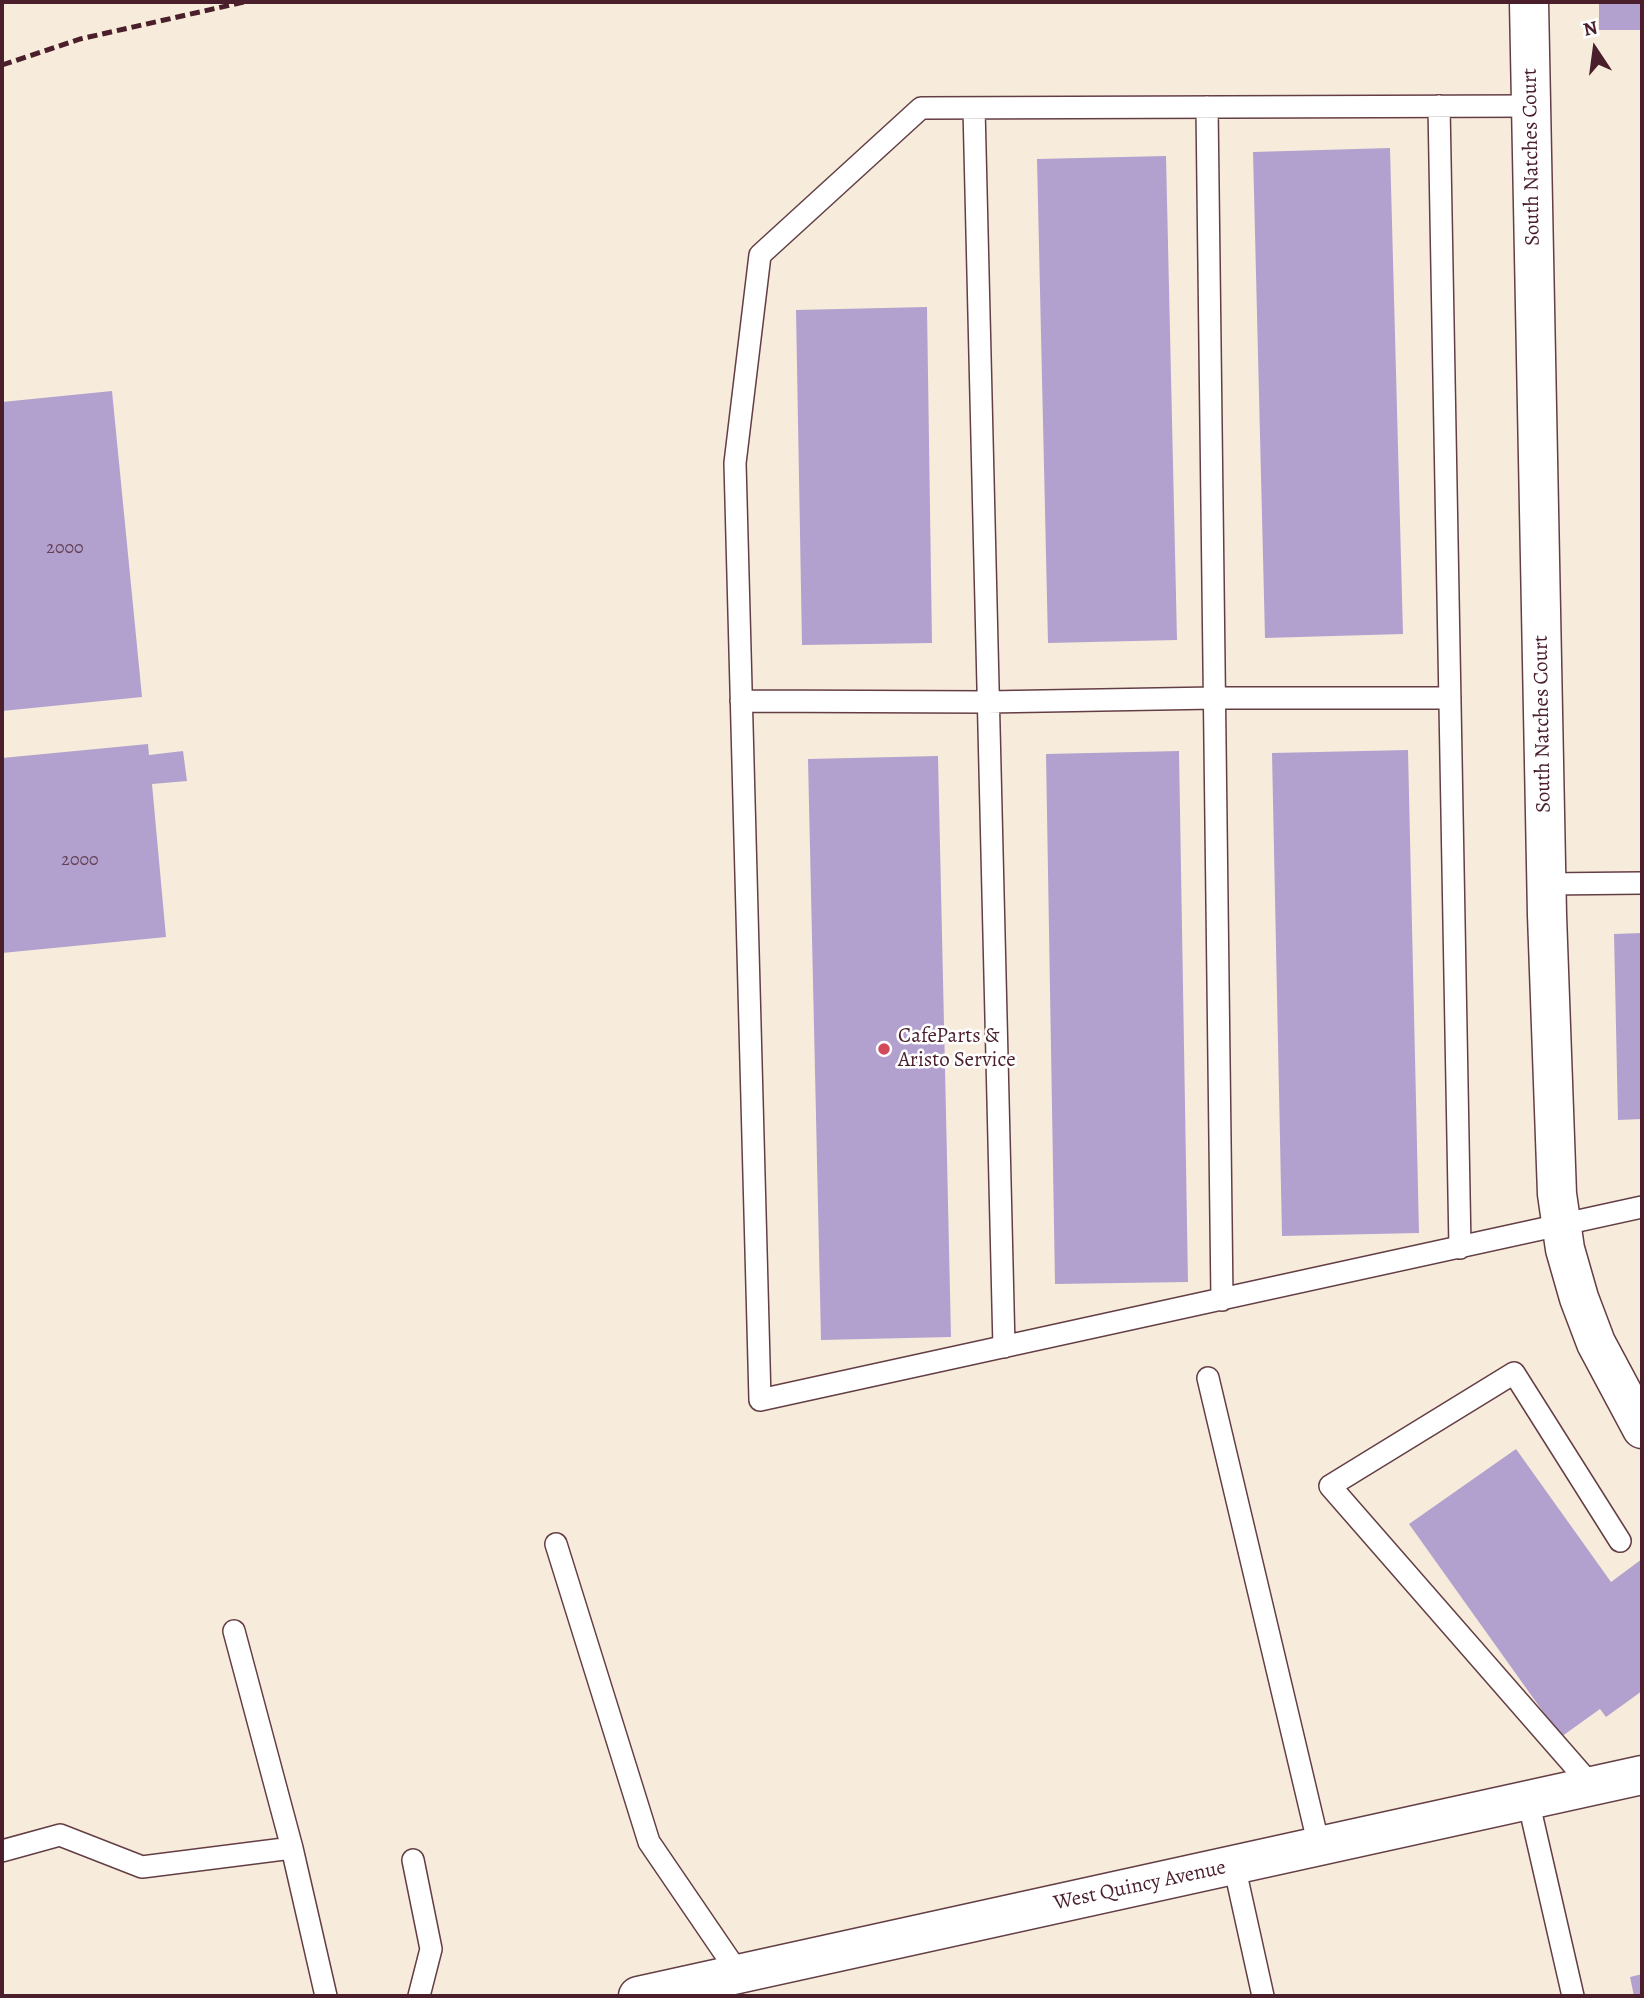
<!DOCTYPE html>
<style>
body{margin:0}
#map{position:relative;width:1644px;height:1998px;overflow:hidden;background:#f7ecdb;font-family:Alegreya,serif}
canvas{display:block}
.frame{position:absolute;inset:0;border:4px solid #4a1f2b;pointer-events:none}
.north{position:absolute;left:1560px;top:14px;width:70px;height:70px;-webkit-text-stroke:5px #fff;paint-order:stroke;rotate:347deg;font-size:19px;font-weight:700;line-height:28px;text-align:center;color:#4a1f2b}
.north::after{content:'';display:block;margin:auto;width:24px;height:32px;background:#4a1f2b;clip-path:polygon(50% 0,100% 100%,50% 72%,0 100%)}
</style>
<div id="map">
<canvas width="1644" height="1998"></canvas>
<div class="frame"></div>
<div class="north">N</div>
</div>
<script>
const g = document.querySelector('canvas').getContext('2d');
g.lineJoin = 'round';
function fill(path, color) {
  g.fillStyle = color;
  g.fill(path, 'evenodd');
}
function toPath(rows) {
  const path = new Path2D();
  for (const r of rows) {
    path.moveTo(r[0], r[1]);
    for (let i = 2; i < r.length; i += 2) path.lineTo(r[i], r[i + 1]);
  }
  return path;
}
function trace(path, color, width, dash) {
  g.strokeStyle = color;
  g.lineWidth = width;
  g.lineCap = dash ? 'butt' : 'round';
  g.setLineDash(dash || []);
  g.stroke(path);
}
function drawText(font, color, halo, rows, align = 'center') {
  g.font = font + ' Alegreya,serif';
  g.lineWidth = 5;
  g.setLineDash([]);
  g.textBaseline = 'middle';
  g.strokeStyle = halo;
  g.fillStyle = color;
  for (const [text, x, y, turn = 0] of rows) {
    g.save();
    g.translate(x, y);
    g.rotate((+turn || 0) * Math.PI / 180);
    g.textAlign = isNaN(turn) ? turn : align;
    if (halo) g.strokeText(text, 0, 0);
    g.fillText(text, 0, 0);
    g.restore();
  }
}
fill(toPath([
 [1599,2,1642,2,1642,30,1599,30],
 [1390,148,1403,634,1265,638,1253,152],
 [1166,156,1177,640,1048,643,1037,159],
 [927,307,932,643,802,645,796,310],
 [112,391,142,697,2,711,2,402],
 [148,744,149,755,183,751,187,781,152,784,166,937,2,953,2,758],
 [1408,750,1419,1233,1282,1236,1272,753],
 [1179,751,1188,1282,1055,1284,1046,754],
 [938,756,951,1337,821,1340,808,759],
 [1642,933,1642,1119,1618,1120,1614,934],
 [1516,1449,1611,1582,1642,1559,1642,1691,1606,1717,1600,1709,1561,1737,1409,1524],
 [1642,1974,1642,1996,1634,1996,1630,1977]
]), '#b2a1ce');
const service = toPath([
 [1439,106,1460,1248],
 [1530,106,921,108,760,255,735,463,760,1400,1642,1207],
 [1207,107,1222,1300],
 [974,108,1004,1347],
 [741,701,988,702,1214,698,1450,698],
 [1546,884,1642,883],
 [1208,1378,1319,1846],
 [556,1544,649,1842,739,1974],
 [234,1631,292,1848],
 [1592,1786,1330,1486,1514,1373,1620,1541],
 [1528,1800,1573,1996],
 [2,1851,60,1835,142,1867,292,1848,326,1996],
 [413,1860,431,1949,419,1996],
 [1234,1865,1263,1996]
]);
const minor = toPath([
 [638,1996,1642,1775]
]);
const tertiary = toPath([
 [1529,2,1547,915,1557,1194,1565,1249,1579,1298,1596,1343,1642,1429]
]);
trace(service, '#643e45', 24);
trace(minor, '#643e45', 41);
trace(tertiary, '#643e45', 41);
trace(service, '#fff', 21);
trace(minor, '#fff', 38);
trace(tertiary, '#fff', 38);
trace(toPath([
 [2,65,80,39,244,2]
]), '#4a1f2b', 5, [10, 5]);
for (const [x, y, r, color] of [
 [884,1049,7,"#d1495b"]
]) {
  const dot = new Path2D();
  dot.arc(x, y, r, 0, 2 * Math.PI);
  g.fillStyle = color;
  g.fill(dot);
  trace(dot, '#fff', 2.5);
}
drawText('18px', '#644054', null, [
 ["2000",65,549],
 ["2000",80,861]
]);
drawText('21px', '#4a1f2b', '#fff', [
 ["South Natches Court",1532,157,-91],
 ["South Natches Court",1543,724,-91],
 ["West Quincy Avenue",1140,1886,-12]
]);
drawText('21px', '#4a1f2b', '#fff', [
 ["CafeParts &",898,1037],
 ["Aristo Service",898,1061]
], 'left');
</script>
